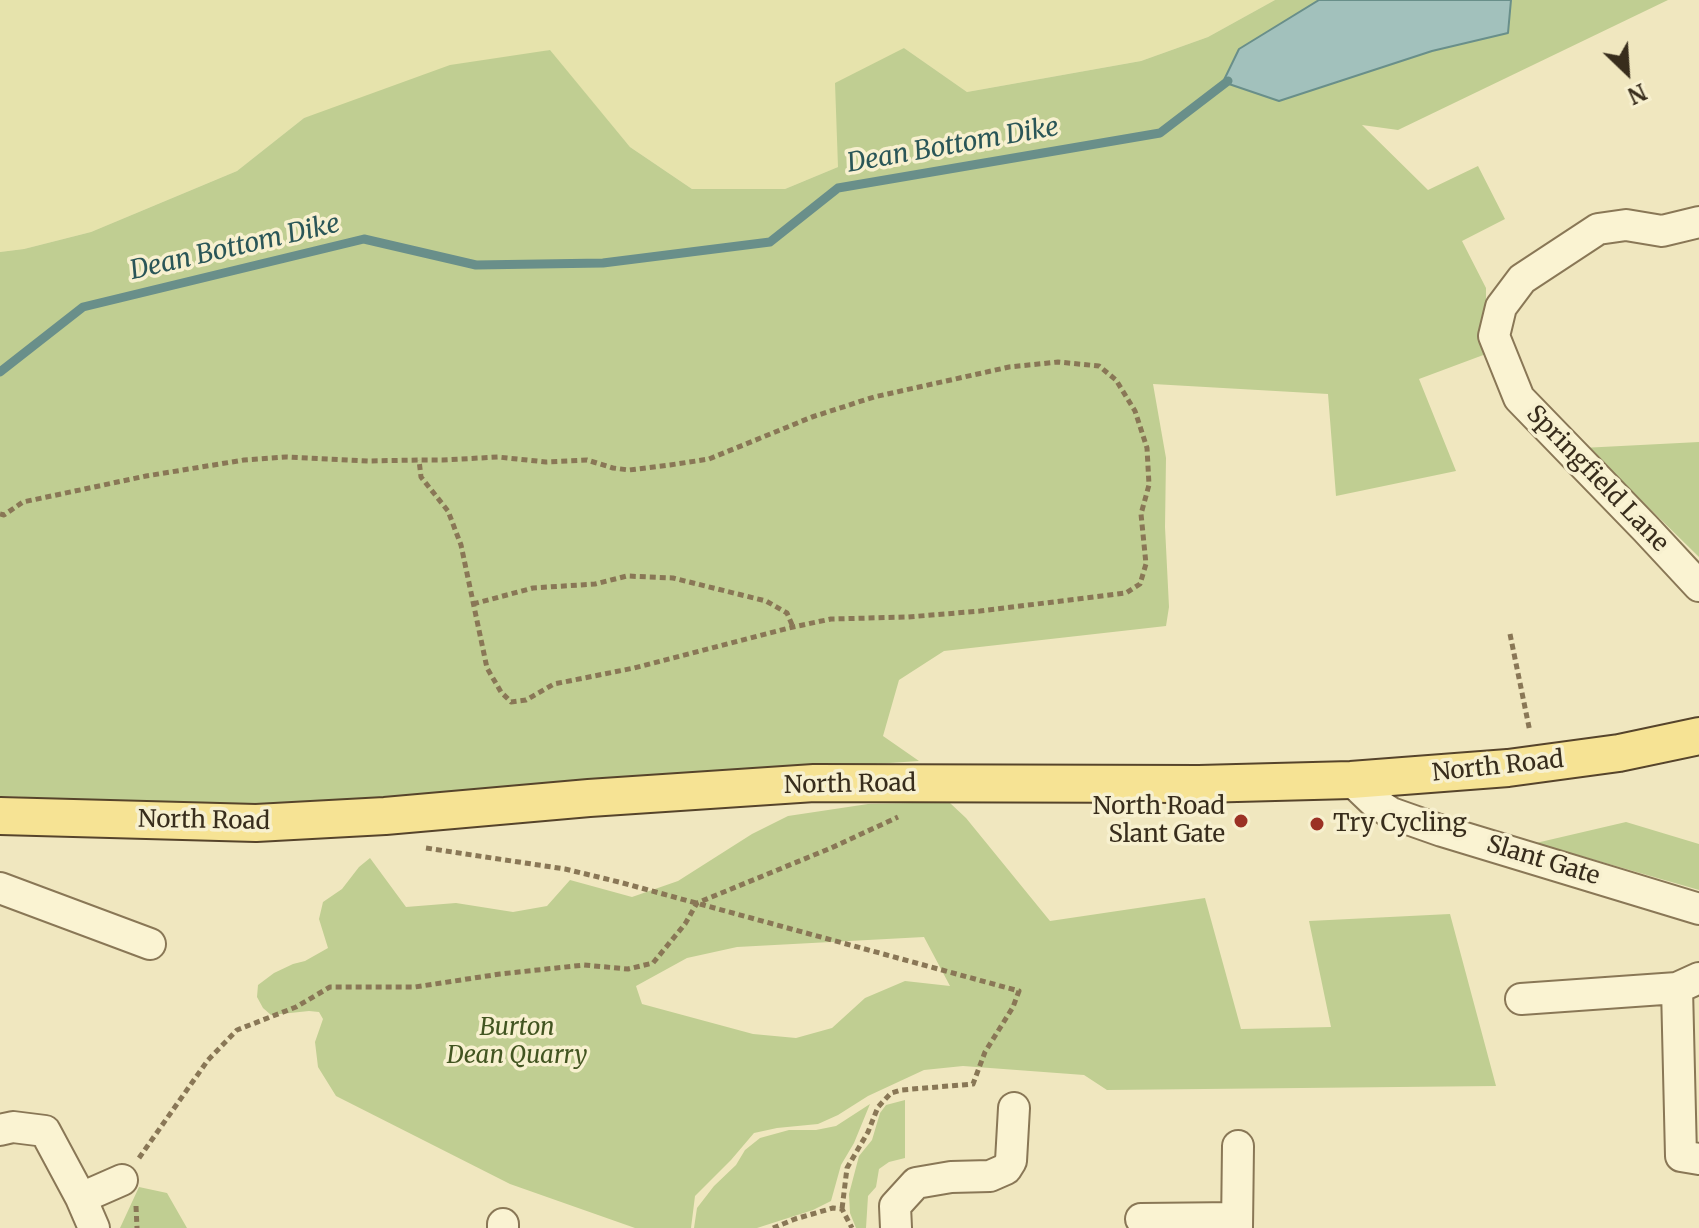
<!DOCTYPE html>
<style>
body{margin:0}
#map{position:relative;width:1699px;height:1228px;overflow:hidden;background:#f0e7bf;font-family:Merriweather,serif}
canvas{display:block}
.north{position:absolute;left:1587px;top:32px;width:80px;height:80px;-webkit-text-stroke:6px #f7f0cf;paint-order:stroke;rotate:155deg;font-size:22px;font-weight:700;line-height:32px;text-align:center;color:#382d1c}
.north::after{content:'';display:block;margin:auto;width:28px;height:36px;background:#382d1c;clip-path:polygon(50% 0,100% 100%,50% 72%,0 100%)}
</style>
<div id="map">
<canvas width="1699" height="1228"></canvas>
<div class="north">N</div>
</div>
<script>
const g = document.querySelector('canvas').getContext('2d');
g.lineJoin = 'round';
function fill(path, color) {
  g.fillStyle = color;
  g.fill(path, 'evenodd');
}
function toPath(rows) {
  const path = new Path2D();
  for (const r of rows) {
    path.moveTo(r[0], r[1]);
    for (let i = 2; i < r.length; i += 2) path.lineTo(r[i], r[i + 1]);
  }
  return path;
}
function trace(path, color, width, dash) {
  g.strokeStyle = color;
  g.lineWidth = width;
  g.lineCap = dash ? 'butt' : 'round';
  g.setLineDash(dash || []);
  g.stroke(path);
}
function drawText(font, color, halo, rows, align = 'center') {
  g.font = font + ' Merriweather,serif';
  g.lineWidth = 7;
  g.setLineDash([]);
  g.textBaseline = 'middle';
  g.strokeStyle = halo;
  g.fillStyle = color;
  for (const [text, x, y, turn = 0] of rows) {
    g.save();
    g.translate(x, y);
    g.rotate((+turn || 0) * Math.PI / 180);
    g.textAlign = isNaN(turn) ? turn : align;
    if (halo) g.strokeText(text, 0, 0);
    g.fillText(text, 0, 0);
    g.restore();
  }
}
fill(toPath([
 [0,0,1275,0,1208,37,1141,61,967,92,904,48,838,167,785,189,692,189,630,147,549,50,304,118,237,171,91,232,24,249,0,252]
]), '#e6e3ac');
fill(toPath([
 [1275,0,1319,0,1239,49,1432,51,1508,33,1511,0,1668,0,1398,130,1362,125,1428,190,1478,166,1505,219,1462,241,1486,288,1486,354,1419,379,1456,471,1336,496,1328,394,1153,384,1166,458,1165,527,1169,607,1166,626,944,651,899,680,883,736,919,761,247,806,0,796,0,252,24,249,91,232,237,171,304,118,450,65,550,50,630,147,692,189,785,189,838,167,835,83,904,48,967,92,1141,61,1208,37],
 [1699,442,1699,557,1643,502,1582,448],
 [912,803,950,803,966,818,1050,921,1205,898,1241,1029,1331,1027,1309,921,1450,914,1496,1086,1107,1090,1084,1075,963,1066,924,1070,868,1096,838,1115,818,1124,777,1128,754,1133,731,1160,695,1196,691,1228,635,1228,510,1184,336,1096,318,1067,315,1042,323,1019,319,1012,309,1011,271,1015,263,1008,257,997,258,985,274,973,293,964,305,961,328,948,319,919,323,902,342,889,359,867,370,858,406,907,456,903,513,912,547,906,570,880,632,897,678,881,752,834,788,816,868,804],
 [924,937,950,986,905,981,865,998,832,1028,796,1038,753,1034,642,1004,636,986,687,958,737,947],
 [1626,822,1699,844,1699,890,1536,843],
 [905,1100,905,1158,889,1162,879,1169,876,1187,868,1196,866,1228,856,1228,850,1213,849,1194,859,1156,872,1140,880,1113,886,1105],
 [870,1104,854,1143,841,1165,831,1201,813,1210,757,1228,694,1228,697,1208,714,1186,736,1165,745,1150,760,1138,789,1130,816,1130,836,1126],
 [139,1187,167,1193,187,1228,120,1228]
]), '#c0ce92');
const water = toPath([
 [1319,0,1511,0,1508,33,1432,51,1279,101,1223,82,1239,49,1319,0]
]);
fill(water, '#a2c1bc');
trace(water, '#698f8a', 2);
trace(toPath([
 [0,372,83,307,364,239,476,265,603,263,770,242,838,188,1160,133,1228,81]
]), '#698f8a', 9);
const minor = toPath([
 [1699,222,1662,231,1626,225,1598,229,1522,279,1501,307,1494,336,1519,398,1646,529,1699,586],
 [1351,780,1373,801,1391,813,1442,831,1699,909],
 [0,888,150,944],
 [1677,988,1681,1156,1699,1159],
 [1521,999,1677,988,1699,978],
 [0,1130,13,1127,45,1131,81,1198,94,1228],
 [81,1198,122,1180],
 [1141,1219,1237,1218],
 [503,1224,503,1228],
 [896,1228,895,1206,916,1183,951,1177,990,1176,1006,1169,1011,1161,1014,1108],
 [1237,1228,1238,1146]
]);
const major = toPath([
 [0,816,256,823,385,816,589,798,814,783,1199,784,1351,780,1508,768,1619,753,1699,736]
]);
trace(minor, '#897756', 34);
trace(major, '#56442b', 40);
trace(toPath([
 [0,514,4,515,23,502,146,476,244,460,286,457,368,461,419,460,443,460,498,457,546,462,587,460,613,468,629,470,670,465,709,459,812,417,874,397,1009,367,1058,362,1099,366,1116,380,1135,411,1147,448,1149,485,1141,514,1146,564,1140,584,1126,593,980,611,908,617,831,619,793,627,634,668,554,684,526,700,511,702,501,692,487,668,461,545,448,511,421,477,419,460],
 [473,604,533,588,595,584,627,576,673,578,766,601,787,613,793,627],
 [1510,634,1530,732],
 [426,848,565,869,619,882,1019,991,1013,1007,985,1052,973,1084,901,1090,891,1093,878,1107,868,1132,847,1168,842,1209],
 [139,1158,208,1060,237,1030,296,1007,330,987,415,987,500,974,584,965,628,969,653,963,685,924,697,903,831,848,898,817],
 [136,1206,137,1228],
 [773,1228,795,1219,833,1208,842,1209,852,1228]
]), '#897756', 5, [6, 4]);
trace(minor, '#faf3d2', 30);
trace(major, '#f6e394', 36);
for (const [x, y, r, color] of [
 [1241,821,8,"#9b3124"],
 [1317,824,8,"#9b3124"]
]) {
  const dot = new Path2D();
  dot.arc(x, y, r, 0, 2 * Math.PI);
  g.fillStyle = color;
  g.fill(dot);
  trace(dot, '#f7f0cf', 3);
}
drawText('24px', '#382d1c', '#f7f0cf', [
 ["Springfield Lane",1597,479,46],
 ["North Road",1498,767,-6],
 ["North Road",850,785,-1],
 ["North Road",204,821,1],
 ["Slant Gate",1543,861,17]
]);
drawText('24px', '#382d1c', '#f7f0cf', [
 ["North Road",1225,807],
 ["Slant Gate",1225,835],
 ["Try Cycling",1333,824,"left"]
], 'right');
drawText('italic 24px', '#425521', '#f7f0cf', [
 ["Burton",517,1028],
 ["Dean Quarry",517,1056]
]);
drawText('italic 26px', '#2a5658', '#f7f0cf', [
 ["Dean Bottom Dike",953,146,-10],
 ["Dean Bottom Dike",235,248,-13]
]);
</script>
